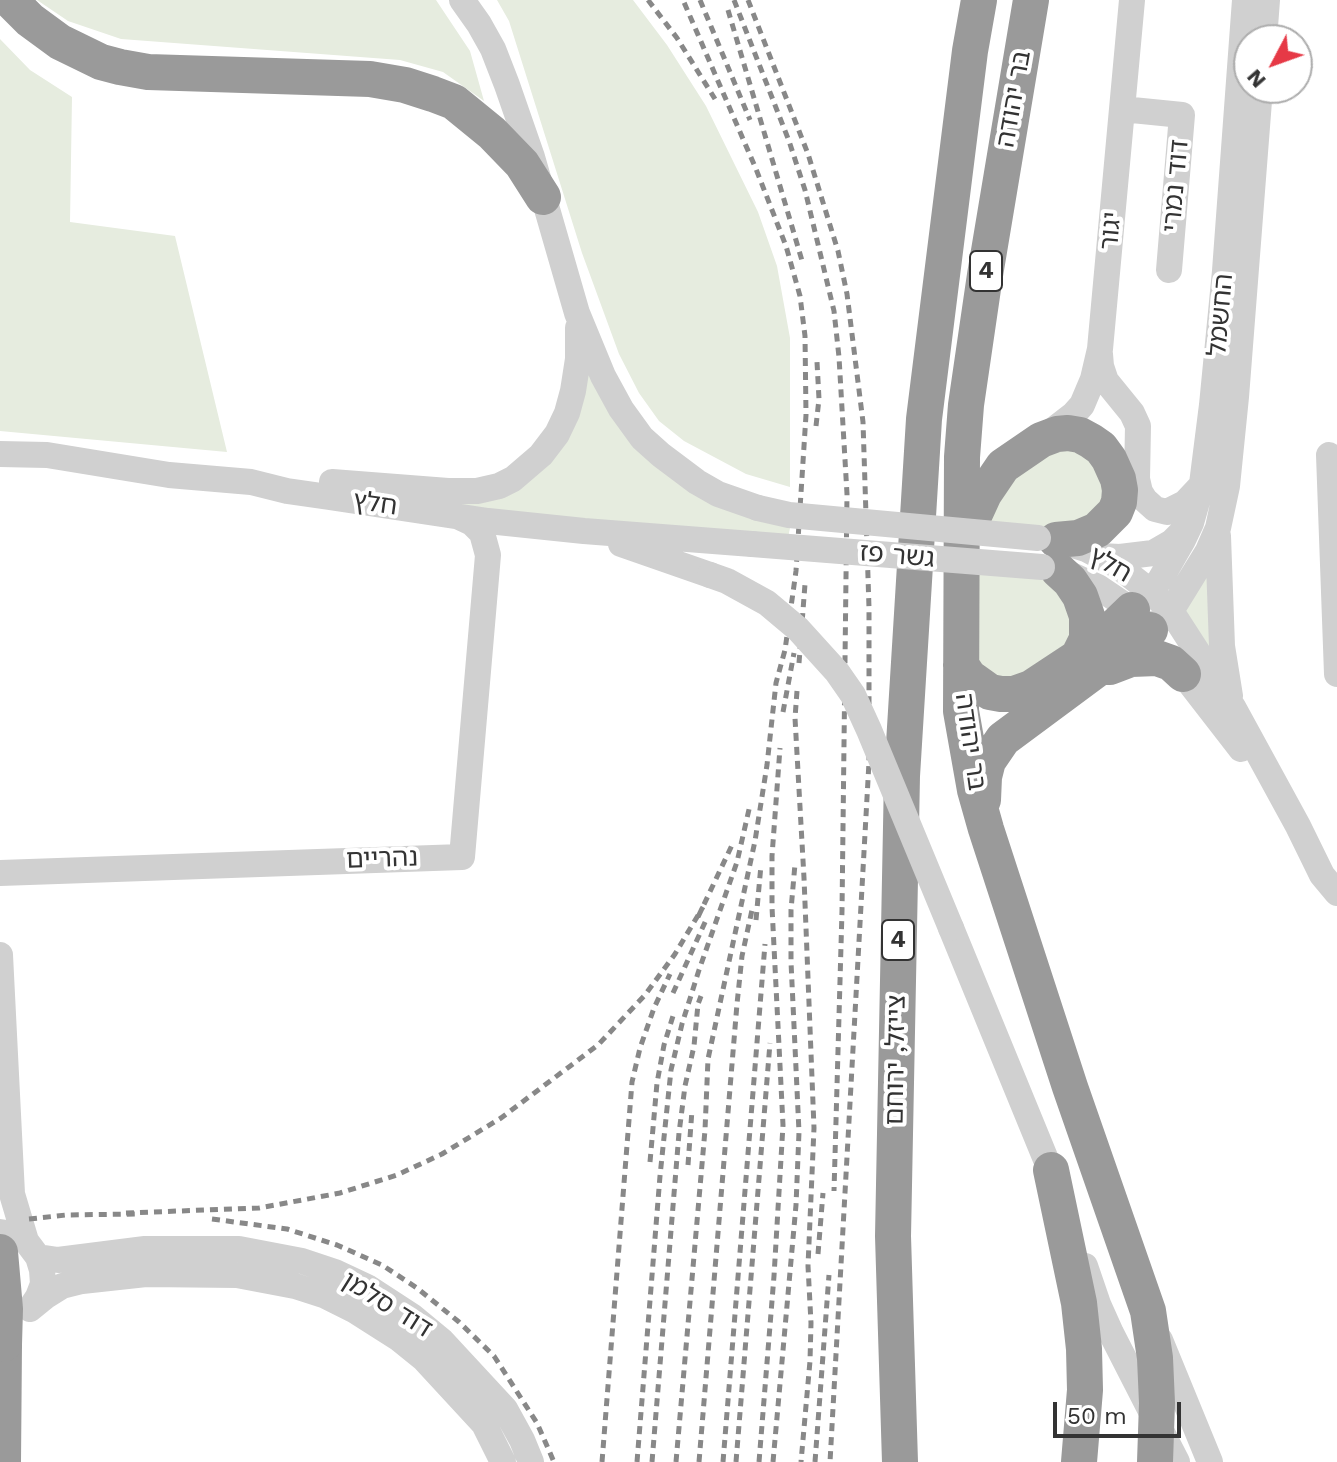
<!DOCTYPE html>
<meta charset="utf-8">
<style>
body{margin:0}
#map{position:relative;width:1337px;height:1462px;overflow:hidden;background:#fff;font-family:"Work Sans",sans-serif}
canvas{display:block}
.north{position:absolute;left:1233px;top:24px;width:80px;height:80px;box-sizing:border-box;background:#fff;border:2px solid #adadad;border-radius:50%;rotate:229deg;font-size:22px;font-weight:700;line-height:32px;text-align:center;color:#333}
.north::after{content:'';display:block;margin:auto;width:28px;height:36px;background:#e63946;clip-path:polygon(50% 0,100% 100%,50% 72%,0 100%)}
.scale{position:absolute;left:1053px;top:1402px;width:128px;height:36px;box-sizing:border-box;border:4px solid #333;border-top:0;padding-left:10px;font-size:24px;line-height:28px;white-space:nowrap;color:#333;-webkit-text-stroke:6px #fff;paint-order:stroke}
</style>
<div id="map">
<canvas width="1337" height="1462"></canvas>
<div class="north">N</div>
<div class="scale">50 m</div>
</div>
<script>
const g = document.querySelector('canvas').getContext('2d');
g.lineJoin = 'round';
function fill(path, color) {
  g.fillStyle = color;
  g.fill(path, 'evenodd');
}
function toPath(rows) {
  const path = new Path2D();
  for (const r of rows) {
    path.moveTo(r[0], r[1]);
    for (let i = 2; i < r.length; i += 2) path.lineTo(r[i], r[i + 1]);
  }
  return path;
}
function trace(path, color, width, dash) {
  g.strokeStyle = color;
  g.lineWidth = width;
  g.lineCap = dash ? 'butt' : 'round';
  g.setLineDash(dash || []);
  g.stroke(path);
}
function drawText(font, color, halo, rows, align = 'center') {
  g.font = font + ' "Work Sans","Noto Sans Hebrew",sans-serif';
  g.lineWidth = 8;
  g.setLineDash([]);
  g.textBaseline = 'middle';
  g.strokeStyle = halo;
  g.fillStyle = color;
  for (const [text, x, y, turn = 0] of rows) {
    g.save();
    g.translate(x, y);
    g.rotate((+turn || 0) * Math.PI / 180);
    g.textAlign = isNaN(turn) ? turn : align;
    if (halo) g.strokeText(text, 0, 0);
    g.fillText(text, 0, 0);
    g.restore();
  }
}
fill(toPath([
 [37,0,436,0,470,51,484,101,443,72,400,60,121,39,68,21],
 [497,0,633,0,667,45,706,106,758,212,777,266,790,338,790,487,746,474,684,441,659,421,639,393,619,354,582,253,509,21],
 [0,39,30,70,72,97,70,222,175,236,227,452,0,431],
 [584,358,622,425,791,523,788,538,422,506,524,480],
 [1059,442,1096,456,1108,503,1068,531,986,522,997,485],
 [1210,558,1222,684,1178,612],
 [975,568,1057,579,1079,640,1032,680,975,674]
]), '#e6ecdf');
trace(toPath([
 [462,0,479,24,493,49,507,85,532,157,577,313,603,376,621,409,642,438,661,455,697,482,718,494,758,508],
 [1264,40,1267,0],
 [1122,109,1182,115,1169,270],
 [1100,354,1101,366,1106,381,1132,413,1138,426,1137,479,1140,492,1145,500,1155,509,1167,512,1185,503,1200,487],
 [1043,438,1074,414,1082,405,1093,379,1100,349,1132,0],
 [0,454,47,455,169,475,251,482,287,491,329,497,488,521,584,531,752,544],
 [1329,455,1337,674],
 [332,482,448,491,477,491,499,486,513,479,541,455,557,434,567,413,573,391,578,359,578,328],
 [1218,536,1222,646,1230,696],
 [1061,541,1086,549,1118,566,1151,592,1171,611,1233,707,1298,826,1322,875,1337,893],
 [621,544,710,575],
 [1100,556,1120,557,1153,553,1172,542,1184,530],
 [1063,571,1098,587,1132,610,1143,622],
 [1132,610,1160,580,1183,540,1191,523,1202,484,1212,405,1225,271,1245,0],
 [1150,630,1171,611,1208,551,1218,528,1227,486,1236,397,1260,88],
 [1172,660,1241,749],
 [0,873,462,857,488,555,482,533,472,523,455,515],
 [951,928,1056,1184],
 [0,955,12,1194,26,1241],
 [0,1232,14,1234,26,1241,38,1257,42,1270,43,1284,38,1297,30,1309],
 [38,1257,58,1260,145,1249,239,1249,302,1261,335,1272,367,1287,413,1317,442,1341,505,1409,522,1440,531,1462],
 [1085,1266,1098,1304,1111,1333,1177,1462],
 [30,1309,46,1296,62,1286,82,1281,146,1274,237,1275,295,1286,326,1296,354,1310,398,1338,424,1359,484,1424,503,1462],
 [1160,1340,1210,1462]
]), '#d0d0d0', 26);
trace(toPath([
 [10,0,30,20,60,42,101,62,120,67,148,72,370,79,405,85,433,94,454,102,492,133,522,164,543,197],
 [1031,0,985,275,966,405,962,457,961,711,975,790,986,829,1070,1087,1148,1311,1155,1358,1157,1403,1155,1462],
 [967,531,984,494,1003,466,1041,440,1057,434,1068,433,1080,435,1091,441,1101,448,1109,459,1118,479,1120,490,1119,502,1115,512,1097,530,1078,538,1056,540],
 [1058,570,1070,581,1080,596,1087,616,1087,639,1078,657],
 [961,665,969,677,990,692,1001,694,1014,694,1031,688,1078,657,1105,636,1132,610],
 [1110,667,1131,659,1157,658,1171,663,1183,674],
 [983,800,984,777,988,761,1003,739,1150,630],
 [1051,1170,1079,1303,1084,1349,1085,1390,1079,1462],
 [3,1462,4,1344],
 [900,1462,893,1236,902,776,924,419,970,51,979,0]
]), '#9a9a9a', 36);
trace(toPath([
 [648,0,677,38,715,99],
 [700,0,750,120],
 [734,0,789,141,805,190,834,311,839,357,847,494,842,911,834,1191],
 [748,0,808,154,838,251,847,294,863,422,869,608,869,762,830,1462],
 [728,10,803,264],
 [816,426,819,399,817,362],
 [799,663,805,584],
 [797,691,795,718,804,878,814,1128,808,1266,811,1323,810,1361,801,1462],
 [783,712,794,653],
 [698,917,733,843],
 [756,920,761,865],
 [673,993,706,920],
 [650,1162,657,1083,664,1045,673,1016],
 [688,1165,692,1110],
 [126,1213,259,1208,340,1193,397,1175,442,1154,501,1118,598,1045,645,995,675,954,703,907],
 [29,1219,66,1215,136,1214],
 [212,1219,287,1229,337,1245,382,1265,417,1288,459,1322,494,1356,537,1423,554,1462],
 [818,1254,823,1193],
 [602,1462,632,1082,640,1048,654,1008,670,974],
 [637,1462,660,1176,671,1070,682,1024,699,970,737,862,750,805],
 [652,1462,679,1133,685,1086,694,1046,698,1004,701,996],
 [676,1462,705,1130,708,1059,755,841,767,765,776,683,785,650,796,571,806,415,805,336,800,296,786,246,756,169,683,0],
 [699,1462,737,1004,742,956,752,910],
 [723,1462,765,944],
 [736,1462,770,1043],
 [759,1462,774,1276,783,1125,772,907,772,856,780,748],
 [773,1462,796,1205,799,1132,791,962,791,910,795,864],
 [815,1462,829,1275]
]), '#888', 5, [8, 6]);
trace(toPath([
 [758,508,789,515,1038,538],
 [752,544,1042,567],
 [710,575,727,581,767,603,798,629,837,672,853,695,869,730,951,928]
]), '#d0d0d0', 26);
trace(toPath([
 [0,1252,5,1309,4,1344]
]), '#9a9a9a', 36);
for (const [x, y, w] of [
 [986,271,32],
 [898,940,32]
]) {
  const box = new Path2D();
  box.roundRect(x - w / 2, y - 20, w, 40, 6);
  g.fillStyle = '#fff';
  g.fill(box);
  trace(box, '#333', 2);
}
drawText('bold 24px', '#333', null, [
 ["4",986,271],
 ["4",898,940]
]);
drawText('26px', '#333', '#fff', [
 ["בר יהודה",1014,99,-80],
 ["דוד נמרי",1176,186,-85],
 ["יגור",1111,231,-85],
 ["החשמל",1221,315,-85],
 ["חלץ",375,504,8],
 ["גשר פז",897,556,5],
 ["חלץ",1110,565,30],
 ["בר יהודה",970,742,82],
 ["נהריים",382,859,-2],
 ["צייזל, ירוחם",896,1060,-89],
 ["דוד סלמן",387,1305,32]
]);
</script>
